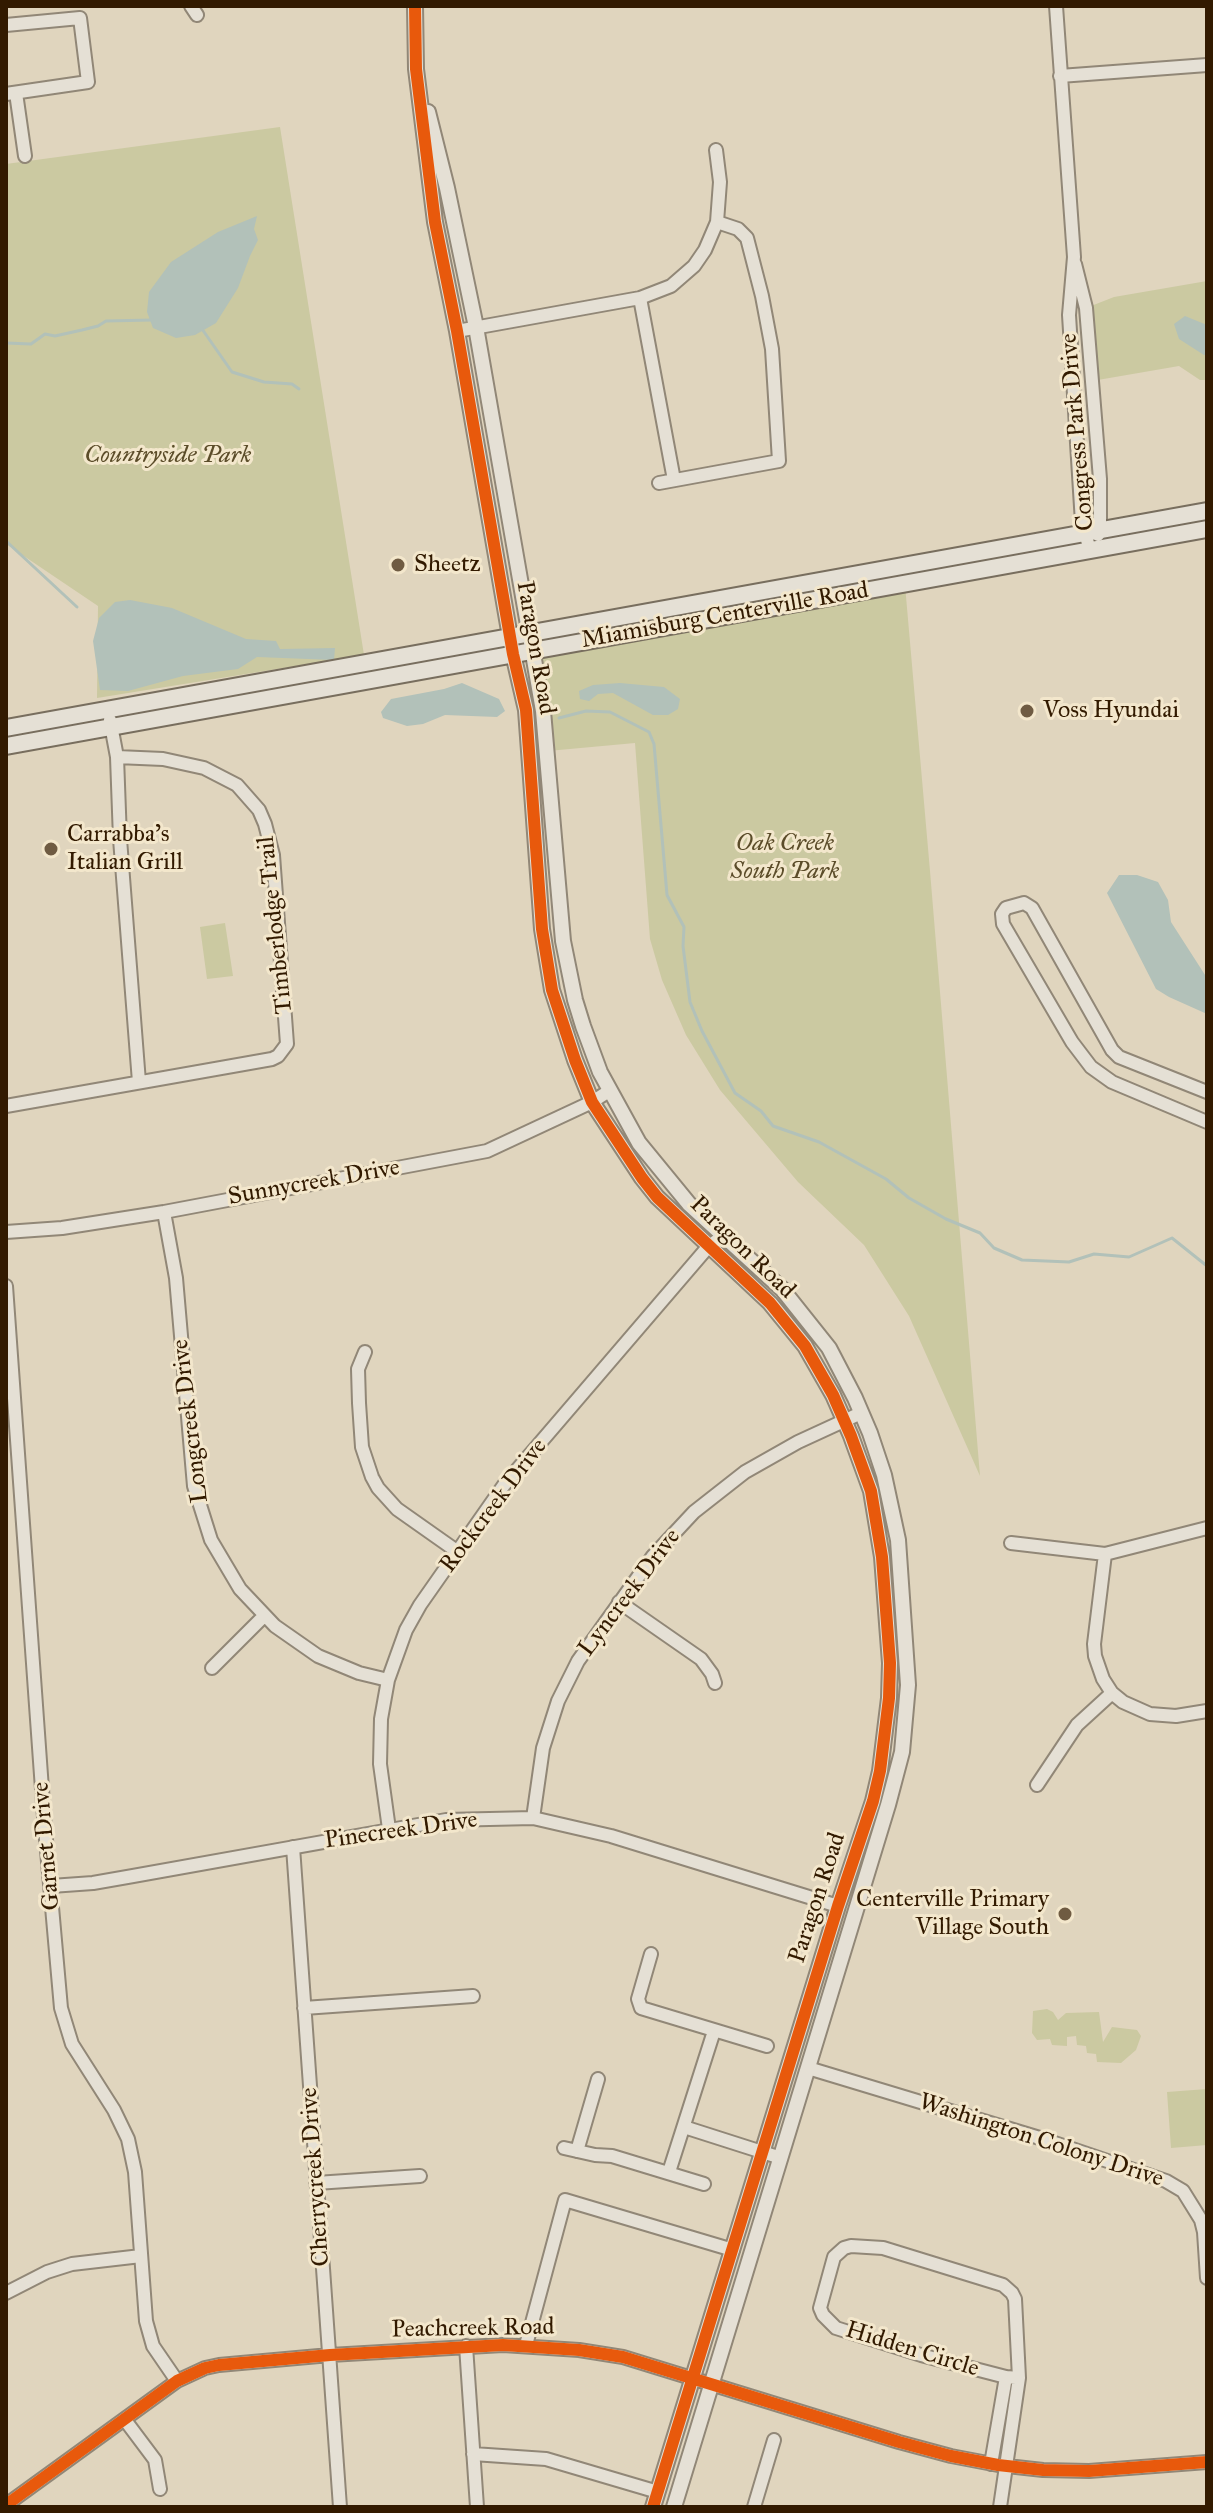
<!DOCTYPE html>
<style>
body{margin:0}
#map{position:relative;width:1213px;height:2513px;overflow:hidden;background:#e0d5be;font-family:"IM FELL Great Primer",serif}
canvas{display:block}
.frame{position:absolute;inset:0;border:8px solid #321a00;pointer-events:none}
</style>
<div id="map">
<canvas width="1213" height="2513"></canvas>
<div class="frame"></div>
</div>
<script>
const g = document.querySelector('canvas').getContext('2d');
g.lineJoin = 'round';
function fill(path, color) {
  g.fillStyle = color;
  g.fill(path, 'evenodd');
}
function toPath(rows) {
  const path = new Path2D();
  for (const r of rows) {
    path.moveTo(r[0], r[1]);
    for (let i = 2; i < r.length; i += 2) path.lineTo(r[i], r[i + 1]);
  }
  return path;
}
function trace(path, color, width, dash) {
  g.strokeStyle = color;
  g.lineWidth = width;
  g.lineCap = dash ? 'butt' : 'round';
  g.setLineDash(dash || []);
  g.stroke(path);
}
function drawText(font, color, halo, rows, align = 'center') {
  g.font = font + ' "IM FELL Great Primer",serif';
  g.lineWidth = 6;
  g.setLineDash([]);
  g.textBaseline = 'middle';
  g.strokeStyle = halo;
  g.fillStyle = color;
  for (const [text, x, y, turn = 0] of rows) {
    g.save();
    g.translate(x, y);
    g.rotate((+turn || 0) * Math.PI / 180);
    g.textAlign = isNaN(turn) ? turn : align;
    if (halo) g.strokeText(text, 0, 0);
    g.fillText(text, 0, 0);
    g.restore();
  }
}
fill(toPath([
 [280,127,364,655,97,698,98,606,6,544,6,164],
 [1207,281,1207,380,1200,380,1179,366,1092,381,1086,308,1114,297],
 [905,585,930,871,980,1476,909,1316,864,1245,798,1182,720,1090,686,1035,662,980,650,939,635,743,548,751,532,650],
 [225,923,233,976,207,979,200,927],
 [1047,2009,1053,2012,1058,2020,1066,2013,1099,2012,1103,2042,1112,2027,1137,2030,1141,2036,1136,2050,1121,2063,1097,2062,1096,2054,1087,2053,1086,2046,1077,2045,1076,2036,1067,2037,1067,2046,1052,2045,1050,2039,1037,2040,1032,2033,1033,2011],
 [1207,2089,1207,2145,1171,2148,1167,2092]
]), '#cbc9a1');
fill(toPath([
 [257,216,254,229,258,240,250,256,238,288,216,323,195,335,176,338,153,328,147,312,149,292,171,262,218,232],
 [1185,316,1207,325,1207,355,1204,355,1179,339,1174,324],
 [130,600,172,608,246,639,276,641,280,649,335,648,334,660,257,657,238,669,183,676,128,691,100,690,93,641,99,618,115,602],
 [462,683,499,699,505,711,497,717,445,715,423,724,407,726,383,718,381,712,391,699,444,689],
 [620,683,664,687,680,699,678,709,668,715,653,715,613,693,598,694,589,701,580,699,579,691,593,685],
 [1119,875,1137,875,1158,882,1168,900,1171,922,1207,978,1207,1014,1169,997,1156,989,1107,893]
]), '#b2c1b9');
trace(toPath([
 [202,329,232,372,264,382,292,384,299,389],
 [6,343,31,344,45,334,55,336,82,330,98,326,106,321,152,320],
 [6,541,77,607],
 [559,718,586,711,610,712,649,732,654,744,667,895,684,927,683,946,690,1002,702,1031,735,1093,761,1111,773,1126,819,1142,886,1179,909,1198,946,1219,980,1233,994,1248,1022,1260,1069,1262,1094,1254,1129,1257,1172,1238,1207,1266]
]), '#b2c1b9', 3);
const minor = toPath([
 [191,6,197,15],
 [1056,6,1074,257,1069,315,1082,523,1090,550],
 [6,25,80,18,88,82,6,94],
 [1060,76,1207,65],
 [16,93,25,156],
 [1075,264,1086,308,1100,479,1100,531,1098,535],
 [640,298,674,480],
 [457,331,640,298,671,286,694,266,705,250,717,222,720,182,716,150],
 [659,483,779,461,772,349,762,296,747,238,738,229,717,222],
 [110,720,117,757,120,839,139,1082],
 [1207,1092,1119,1057,1112,1050,1032,908,1024,903,1006,908,1002,914,1003,924,1072,1042,1091,1067,1112,1082,1207,1122],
 [6,1106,272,1059,278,1056,287,1044,273,855,265,824,259,810,237,785,204,768,163,759,117,757],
 [164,1212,176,1278,194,1486,211,1540,240,1589,275,1626,318,1656,359,1673,388,1680],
 [6,1232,62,1228,164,1212,487,1151,592,1102,609,1091],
 [6,1286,44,1817,61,2008,72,2044,114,2110,128,2139,135,2172,146,2321,153,2346,177,2381],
 [365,1352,358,1369,359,1403,362,1447,372,1477,378,1488,397,1509,458,1552],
 [1011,1543,1105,1554,1207,1528],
 [1105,1554,1094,1644,1095,1656,1103,1679,1112,1693,1123,1702,1150,1714,1176,1716,1207,1711],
 [619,1602,701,1659,712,1674,715,1683],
 [212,1668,264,1616],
 [1037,1785,1077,1725,1112,1693],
 [533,1818,543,1748,558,1701,578,1661,653,1556,694,1512,745,1472,798,1442,861,1413],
 [389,1829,380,1764,381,1719,388,1680,406,1630,420,1605,504,1485,708,1247,724,1235],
 [293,1847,340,2507],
 [51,1886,93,1883,133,1876,446,1820,533,1818,611,1836,838,1906],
 [651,1954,638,1999,641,2008,767,2046],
 [304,2008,473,1996],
 [808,2068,1043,2139,1166,2181,1183,2191,1201,2220,1204,2232,1207,2278],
 [684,2127,781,2158],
 [564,2148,595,2155,612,2156,704,2184],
 [577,2151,598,2079],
 [669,2172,714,2031],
 [316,2183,420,2176],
 [6,2293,47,2272,72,2264,141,2256],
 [526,2345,565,2200,733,2250],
 [466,2346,477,2507],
 [125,2420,155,2460,160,2489],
 [473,2454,546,2459,658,2492],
 [991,2464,1006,2377],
 [6,2505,177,2381,205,2368,219,2365,330,2355,503,2345,579,2350,623,2357,899,2442,951,2456,998,2465,1043,2470,1089,2471,1207,2462],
 [754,2507,774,2440],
 [1000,2507,1019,2378,1015,2299,1012,2293,1003,2285,883,2248,851,2246,844,2248,834,2257,820,2308,823,2315,836,2328,921,2355,1006,2377,1019,2378]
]);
const tertiary = toPath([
 [415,6,416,69,435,222,457,331,513,654,526,710,542,929,552,990,575,1060,592,1102,642,1178,657,1197,770,1303,805,1346,833,1395,851,1436,871,1491,882,1557,890,1663,889,1698,880,1771,873,1801,838,1906,653,2507],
 [428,112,447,188,476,327,543,711,563,941,575,1000,583,1026,600,1072,639,1143,689,1204,782,1289,829,1348,855,1398,870,1433,884,1475,898,1540,908,1685,902,1752,888,1805,674,2507]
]);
const secondary = toPath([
 [6,728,1207,511],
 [6,746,1207,529]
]);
trace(minor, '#918777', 16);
trace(tertiary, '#918777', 18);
trace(secondary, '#786e5e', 20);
trace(minor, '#e5e0d5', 12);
trace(tertiary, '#e5e0d5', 14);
trace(secondary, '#e5e0d5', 16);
trace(toPath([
 [415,6,416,69,435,222,457,331,513,654,526,710,542,929,552,990,575,1060,592,1102,642,1178,657,1197,770,1303,805,1346,833,1395,851,1436,871,1491,882,1557,890,1663,889,1698,880,1771,873,1801,838,1906,653,2507],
 [6,2505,177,2381,205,2368,219,2365,330,2355,503,2345,579,2350,623,2357,899,2442,951,2456,998,2465,1043,2470,1089,2471,1207,2462]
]), '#e8590c', 12);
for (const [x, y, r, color] of [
 [398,565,8,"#6f5b42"],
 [1027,711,8,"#6f5b42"],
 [51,849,8,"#6f5b42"],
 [1065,1914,8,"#6f5b42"]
]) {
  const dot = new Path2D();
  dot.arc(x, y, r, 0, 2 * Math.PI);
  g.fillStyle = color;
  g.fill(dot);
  trace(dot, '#f3e7cc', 3);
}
drawText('24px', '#321a00', '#f3e7cc', [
 ["Congress Park Drive",1078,432,-95],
 ["Miamisburg Centerville Road",725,616,-10],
 ["Paragon Road",535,648,80],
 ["Timberlodge Trail",276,925,-96],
 ["Sunnycreek Drive",314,1183,-10],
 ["Paragon Road",742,1248,44],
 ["Longcreek Drive",191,1421,-97],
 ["Rockcreek Drive",494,1506,-53],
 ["Lyncreek Drive",630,1593,-53],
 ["Pinecreek Drive",401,1831,-8],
 ["Garnet Drive",47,1846,-95],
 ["Paragon Road",818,1898,-72],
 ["Washington Colony Drive",1041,2141,18],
 ["Cherrycreek Drive",316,2177,-94],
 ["Peachcreek Road",473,2329,-1],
 ["Hidden Circle",912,2350,17]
]);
drawText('italic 24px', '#5b4c29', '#f3e7cc', [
 ["Countryside Park",168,456],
 ["Oak Creek",785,844],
 ["South Park",785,872]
]);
drawText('24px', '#321a00', '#f3e7cc', [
 ["Sheetz",414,565],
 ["Voss Hyundai",1043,711],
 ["Carrabba's",67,835],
 ["Italian Grill",67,863],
 ["Centerville Primary",1049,1900,"right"],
 ["Village South",1049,1928,"right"]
], 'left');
</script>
